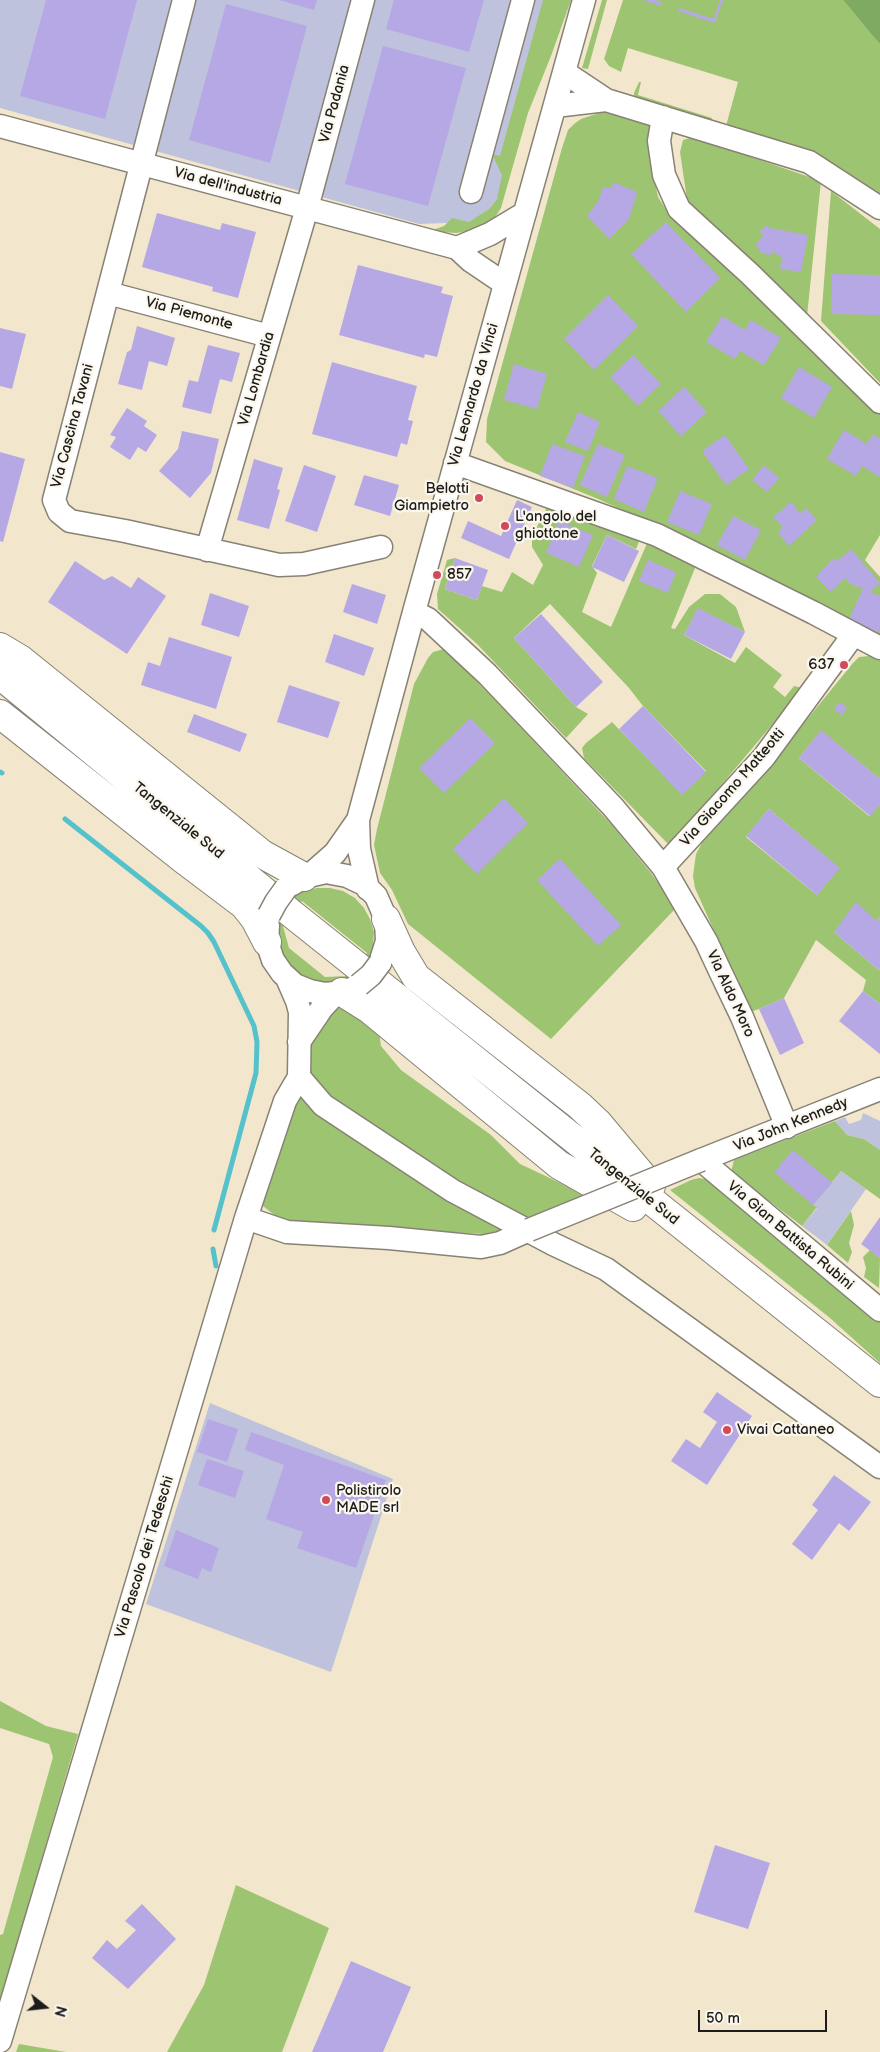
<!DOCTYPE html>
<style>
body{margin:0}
#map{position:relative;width:880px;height:2052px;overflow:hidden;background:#f2e7cc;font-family:"Balsamiq Sans",sans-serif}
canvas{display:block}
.north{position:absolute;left:20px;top:1982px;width:50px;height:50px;-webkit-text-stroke:4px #fbf7ec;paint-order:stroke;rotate:106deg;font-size:14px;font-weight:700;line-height:20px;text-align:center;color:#1c1c1c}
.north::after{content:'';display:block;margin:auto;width:18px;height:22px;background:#1c1c1c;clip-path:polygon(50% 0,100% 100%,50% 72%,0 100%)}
.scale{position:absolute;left:698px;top:2010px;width:129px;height:22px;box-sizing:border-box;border:2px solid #1c1c1c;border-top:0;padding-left:6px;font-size:15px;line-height:18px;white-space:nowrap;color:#1c1c1c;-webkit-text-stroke:4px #fbf7ec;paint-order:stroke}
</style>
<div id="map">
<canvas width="880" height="2052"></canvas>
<div class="north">N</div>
<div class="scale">50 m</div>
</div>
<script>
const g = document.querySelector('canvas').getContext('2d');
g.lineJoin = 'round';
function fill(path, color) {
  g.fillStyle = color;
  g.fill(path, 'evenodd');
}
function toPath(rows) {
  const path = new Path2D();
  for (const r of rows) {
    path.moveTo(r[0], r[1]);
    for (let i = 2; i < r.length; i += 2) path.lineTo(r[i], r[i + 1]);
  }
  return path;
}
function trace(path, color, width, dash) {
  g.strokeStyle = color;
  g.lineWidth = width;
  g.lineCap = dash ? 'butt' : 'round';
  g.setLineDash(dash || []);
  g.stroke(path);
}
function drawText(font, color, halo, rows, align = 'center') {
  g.font = font + ' "Balsamiq Sans",sans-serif';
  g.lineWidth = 4.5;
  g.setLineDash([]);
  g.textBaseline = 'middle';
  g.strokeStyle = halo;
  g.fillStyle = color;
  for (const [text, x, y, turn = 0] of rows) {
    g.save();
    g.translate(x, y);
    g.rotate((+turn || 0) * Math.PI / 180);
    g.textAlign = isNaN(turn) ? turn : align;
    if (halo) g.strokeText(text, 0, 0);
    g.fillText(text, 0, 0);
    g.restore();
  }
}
fill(toPath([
 [0,0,558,0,497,199,489,209,471,222,419,224,0,108],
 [863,1113,880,1121,880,1150,864,1139,847,1135,835,1121,845,1117,849,1124,861,1120],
 [841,1171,866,1189,827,1245,802,1226,817,1208,813,1205],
 [210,1403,393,1479,331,1672,146,1604]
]), '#bec2dd');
fill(toPath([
 [543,0,571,0,551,56,528,113,501,208,494,219,482,229,456,233,441,232,433,230,444,226,452,218,469,222,489,209,497,199,502,175,492,154,500,156],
 [602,0,607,0,588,69,582,68],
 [623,0,843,0,880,44,880,193,828,160,803,149,726,126,738,82,628,48,621,72,609,66,604,59],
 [639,82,641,82,638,95,712,118,710,123,634,98,634,93],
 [602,112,615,113,650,125,649,153,658,197,669,214,880,411,880,535,865,560,880,577,880,637,678,535,598,499,505,461,486,442,487,419,562,148,568,130,574,124,581,119],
 [693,137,821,181,807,316,688,206,680,152,683,140],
 [831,191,880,229,880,383,821,321],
 [549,503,640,539,636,549,607,535,592,566,597,573,582,612,611,627,648,541,697,563,671,628,675,629,689,607,705,594,720,594,736,607,745,632,698,609,684,635,735,663,746,647,782,675,773,687,785,697,794,686,803,688,670,846,584,758,582,748,586,743,612,722,682,794,706,771,643,706,629,688,550,604,514,638,576,707,588,714,566,738,477,644,438,609,437,594,447,560,455,558,445,589,477,600,482,586,502,592,512,572,533,585,543,565,532,547,532,537],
 [444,649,451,655,493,698,611,824,651,873,676,908,551,1039,408,924,392,890,380,873,374,845,377,829,414,684,428,658,433,652],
 [869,656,880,659,880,779,821,731,799,758,869,816,880,804,880,917,876,921,834,932,880,971,880,1004,863,991,866,980,816,940,784,998,759,1009,750,1012,695,888,693,876,696,854,703,841,769,766,853,663,859,657],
 [769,809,839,868,817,895,746,837],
 [317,888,330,888,343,891,355,898,364,908,370,919,374,932,373,946,370,958,354,979,329,989,282,969,276,918,292,898,304,891],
 [302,901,367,953,348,976,325,977,289,948,283,926],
 [346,1005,378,1024,381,1046,401,1070,491,1135,520,1164,588,1196,497,1231,484,1234,284,1222,273,1214,263,1206,261,1195,312,1029,324,1015],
 [835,1121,847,1135,864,1139,880,1150,880,1199,841,1171,813,1205,817,1207,802,1226,731,1172,734,1160],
 [699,1178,705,1179,720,1189,880,1322,880,1363,830,1318,670,1190,691,1180],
 [851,1211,854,1225,849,1243,852,1252,848,1263,827,1245],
 [870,1250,880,1258,879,1288,864,1277,866,1268,863,1257],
 [0,1701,46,1726,78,1734,16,1947,0,2016,0,1935,3,1934,53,1757,49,1744,0,1728],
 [236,1885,329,1928,282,2052,167,2052,204,1985],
 [19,2044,66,2052,16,2052]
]), '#9dc470');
fill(toPath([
 [843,0,880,0,880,44,873,36]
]), '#7eaa62');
trace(toPath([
 [0,772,2,773],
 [65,819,201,926,208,933,214,942,254,1026,257,1042,256,1073,214,1230],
 [213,1249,216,1266]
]), '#54c1cb', 5);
fill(toPath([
 [46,0,137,0,105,119,20,96],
 [279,0,317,0,314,10],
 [394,0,484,0,469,52,386,29],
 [643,0,655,0,662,2,661,6],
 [720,0,723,0,715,23,678,11,679,8,714,19],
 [226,4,307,26,270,163,189,140],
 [383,46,466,68,428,206,345,184],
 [613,182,637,192,629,219,609,239,587,216,599,200,603,187,612,188],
 [157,213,220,230,222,223,256,232,238,298,212,291,213,287,142,267],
 [666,222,720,278,686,312,631,254],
 [766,225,770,228,808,235,801,272,780,269,782,257,773,252,770,255,761,253,756,244,763,236,760,232],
 [358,265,443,287,441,293,453,296,437,357,425,354,424,358,339,335],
 [832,274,880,275,880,315,831,314],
 [608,295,638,326,594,370,564,339],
 [722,316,745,330,751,320,781,338,764,365,740,351,735,359,706,342],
 [137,326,175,338,167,366,149,361,142,390,118,384,127,352,131,350],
 [0,328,26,334,12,389,0,386],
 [208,345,240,353,232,382,220,379,211,414,182,407,189,380,198,382],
 [633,355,661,384,638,406,610,377],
 [332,362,417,386,408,420,413,421,407,445,401,443,397,457,312,434],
 [514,364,547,374,537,409,504,400],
 [799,367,832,387,814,418,781,398],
 [684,387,707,412,681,436,658,411],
 [127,408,147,421,144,426,157,435,146,452,138,447,130,460,110,447,116,437,110,435],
 [578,412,600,422,588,451,565,442],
 [844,430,867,444,873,434,880,439,880,477,862,466,856,476,827,459],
 [182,431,219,439,211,473,190,498,159,471,178,449],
 [725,435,749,469,726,485,702,451],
 [552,444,585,456,573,488,540,476],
 [598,444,625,455,607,497,580,485],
 [0,452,25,459,3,542,0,541],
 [254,459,283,468,277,489,280,490,269,529,237,520],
 [304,465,336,476,317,532,285,521],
 [764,465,779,478,767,492,752,480],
 [627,466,658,478,644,512,614,499],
 [364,475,399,485,390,516,354,505],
 [680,491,712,504,699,535,667,522],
 [517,500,532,507,509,559,461,538,468,521,501,536],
 [791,502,800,513,806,508,817,520,789,546,778,533,783,527,773,517],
 [733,516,761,530,745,560,717,545],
 [559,521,593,535,579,567,546,553],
 [607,535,639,551,624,582,592,567],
 [851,549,880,583,870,592,880,596,880,627,878,633,849,620,863,588,858,586,856,588,853,584,851,585,845,578,831,592,816,577,833,558,837,561],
 [455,558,488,570,477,600,445,589],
 [648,560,676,572,668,593,639,581],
 [75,561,104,580,112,576,131,588,138,577,166,596,127,654,48,602],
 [352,584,386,595,377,624,343,612],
 [210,593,249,606,239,637,201,625],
 [698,608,745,632,731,659,684,635],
 [541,614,603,682,576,707,514,638],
 [334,634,374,648,364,676,325,662],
 [169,637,232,657,216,709,141,685,148,662,160,666],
 [289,685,340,702,328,738,277,722],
 [839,702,847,707,843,715,834,710],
 [643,706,706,772,682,795,619,729],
 [194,714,247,734,240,752,187,732],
 [470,718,495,743,444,793,419,768],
 [821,730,880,779,880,804,870,816,799,758],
 [504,798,528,823,477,874,453,849],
 [769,809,840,868,817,895,746,836],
 [560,859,621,925,598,946,537,880],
 [856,902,876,921,880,917,880,971,834,932],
 [863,991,880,1004,880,1054,839,1021],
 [784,998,804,1043,780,1055,759,1009],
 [793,1150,832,1183,813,1205,774,1172],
 [880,1217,880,1258,861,1244],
 [717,1392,752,1416,707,1485,671,1461,686,1439,700,1448,717,1422,703,1412],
 [208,1419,238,1429,227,1462,197,1452],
 [251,1432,386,1480,356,1568,297,1548,303,1532,266,1519,284,1465,245,1450],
 [207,1459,244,1471,235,1498,198,1485],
 [834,1475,871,1502,849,1531,839,1523,812,1560,792,1544,818,1510,812,1505],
 [176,1530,219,1548,211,1572,202,1568,198,1579,164,1566],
 [715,1845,770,1863,748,1929,694,1912],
 [142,1904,176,1939,128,1989,92,1958,107,1940,117,1949,136,1930,125,1921],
 [351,1961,411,1987,383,2052,312,2052]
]), '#b6a8e5');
const minor = toPath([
 [184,0,54,500,59,512,70,521,125,531,279,565,304,564,381,547],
 [564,72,606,100,809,162,880,208],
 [555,106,606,100],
 [663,117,659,141,664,175,679,209,750,274,880,402],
 [0,126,457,248,471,261,505,284],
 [471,192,523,0],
 [457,248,490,234,525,213],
 [108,293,269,336],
 [455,463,657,535,814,613,880,648],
 [207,550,307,208,363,0],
 [414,612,428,619,487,674,613,807,663,867,706,941,720,971,742,1017,787,1127],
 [663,867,764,757,854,634],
 [310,875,335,853,358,820],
 [289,886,304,877,326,872,347,876,364,884,376,896,386,919,387,941,380,963],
 [368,889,359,849,358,820,414,612,584,0],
 [268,925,267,942,273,960,282,973,295,985,310,991,325,994,344,992,358,986],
 [287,978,297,1001,300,1012,299,1077,323,1105,453,1191,553,1244,606,1269,880,1467],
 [299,1042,322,1008,336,993],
 [880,1089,701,1160,880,1310],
 [246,1218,287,1232,389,1238,481,1247,500,1243,529,1230],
 [0,2041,246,1218,285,1101,299,1077]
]);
const highway = toPath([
 [0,647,20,659,262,854,304,877],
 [0,675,292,914,880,1383],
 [0,714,183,859,244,905,255,919,267,942],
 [386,919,401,952,416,977,580,1106,598,1123,651,1186],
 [342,992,369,1009,559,1165,633,1207]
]);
trace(minor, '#878274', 25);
trace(highway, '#878274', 30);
trace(minor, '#fff', 22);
trace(highway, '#fff', 28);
const minorBridge = toPath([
 [269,915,276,902,286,888],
 [359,985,371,975,380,963],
 [529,1230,701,1160]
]);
trace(minorBridge, '#878274', 25, []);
trace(minorBridge, '#fff', 22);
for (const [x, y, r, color] of [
 [479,498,5,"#d1495b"],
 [505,526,5,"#d1495b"],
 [437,575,5,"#d1495b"],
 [844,665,5,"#d1495b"],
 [727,1430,5,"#d1495b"],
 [326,1500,5,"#d1495b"]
]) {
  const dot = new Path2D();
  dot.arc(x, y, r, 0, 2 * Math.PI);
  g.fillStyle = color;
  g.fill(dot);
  trace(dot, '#fbf7ec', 2);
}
drawText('15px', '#1c1c1c', '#fbf7ec', [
 ["Via Padania",335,104,-75],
 ["Via dell'industria",228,187,15],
 ["Via Piemonte",189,314,15],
 ["Via Lombardia",257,379,-74],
 ["Via Leonardo da Vinci",474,395,-74],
 ["Via Cascina Tavani",73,426,-75],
 ["Via Giacomo Matteotti",733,788,-49],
 ["Tangenziale Sud",178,821,39],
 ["Via Aldo Moro",730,994,65],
 ["Via John Kennedy",791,1125,-22],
 ["Tangenziale Sud",633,1187,39],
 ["Via Gian Battista Rubini",790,1236,40],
 ["Via Pascolo dei Tedeschi",145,1557,-73]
]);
drawText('15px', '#1c1c1c', '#fbf7ec', [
 ["Belotti",469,489,"right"],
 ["Giampietro",469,506,"right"],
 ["L'angolo del",515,517],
 ["ghiottone",515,534],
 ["857",447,575],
 ["637",834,665,"right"],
 ["Vivai Cattaneo",737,1430],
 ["Polistirolo",336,1491],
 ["MADE srl",336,1508]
], 'left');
</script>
